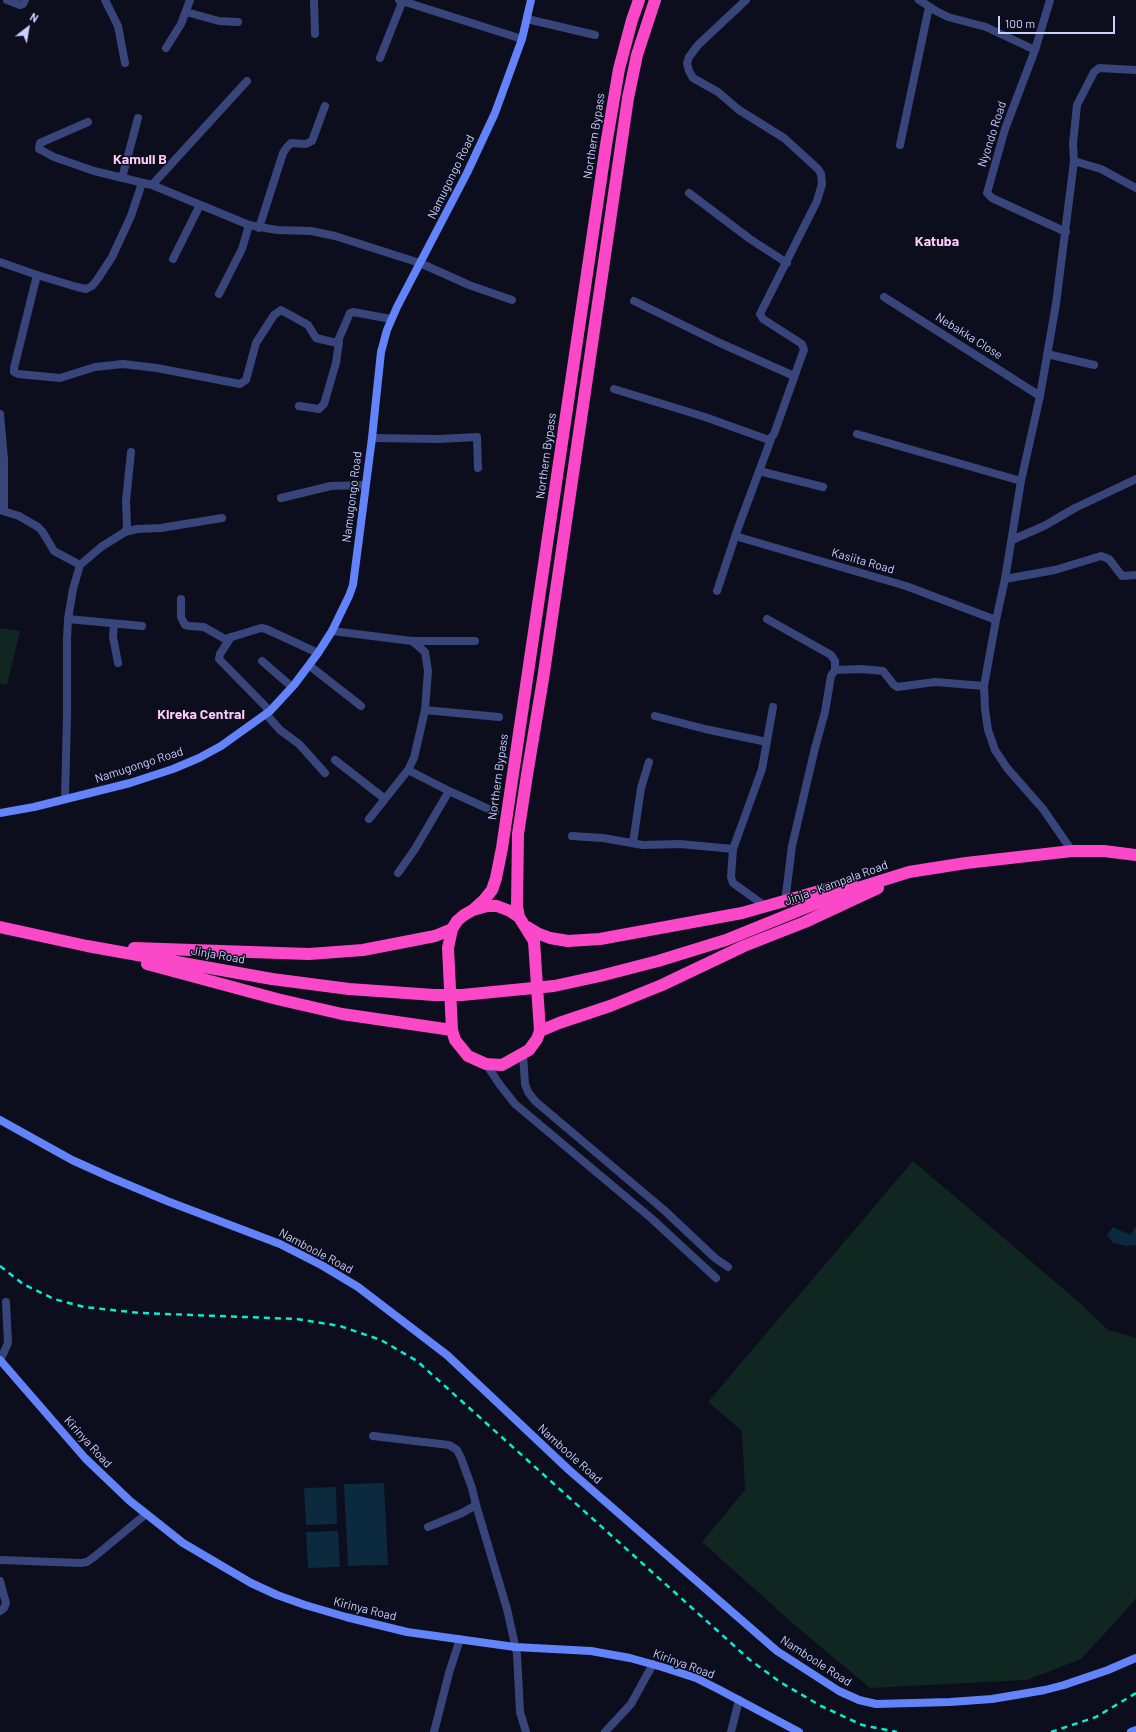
<!DOCTYPE html>
<style>
body{margin:0}
#map{position:relative;width:1136px;height:1732px;overflow:hidden;background:#0c0d1d;font-family:Barlow,sans-serif}
canvas{display:block}
.north{position:absolute;left:8px;top:8px;width:40px;height:40px;-webkit-text-stroke:3px #0c0d1d;paint-order:stroke;rotate:31deg;font-size:11px;font-weight:700;line-height:16px;text-align:center;color:#c9d0fe}
.north::after{content:'';display:block;margin:auto;width:14px;height:18px;background:#c9d0fe;clip-path:polygon(50% 0,100% 100%,50% 72%,0 100%)}
.scale{position:absolute;left:998px;top:16px;width:117px;height:18px;box-sizing:border-box;border:2px solid #c9d0fe;border-top:0;padding-left:5px;font-size:12px;line-height:14px;white-space:nowrap;color:#c9d0fe;-webkit-text-stroke:3px #0c0d1d;paint-order:stroke}
</style>
<div id="map">
<canvas width="1136" height="1732"></canvas>
<div class="north">N</div>
<div class="scale">100 m</div>
</div>
<script>
const g = document.querySelector('canvas').getContext('2d');
g.lineJoin = 'round';
function fill(path, color) {
  g.fillStyle = color;
  g.fill(path, 'evenodd');
}
function toPath(rows) {
  const path = new Path2D();
  for (const r of rows) {
    path.moveTo(r[0], r[1]);
    for (let i = 2; i < r.length; i += 2) path.lineTo(r[i], r[i + 1]);
  }
  return path;
}
function trace(path, color, width, dash) {
  g.strokeStyle = color;
  g.lineWidth = width;
  g.lineCap = dash ? 'butt' : 'round';
  g.setLineDash(dash || []);
  g.stroke(path);
}
function drawText(font, color, halo, rows, align = 'center') {
  g.font = font + ' Barlow,sans-serif';
  g.lineWidth = 3;
  g.setLineDash([]);
  g.textBaseline = 'middle';
  g.strokeStyle = halo;
  g.fillStyle = color;
  for (const [text, x, y, turn = 0] of rows) {
    g.save();
    g.translate(x, y);
    g.rotate((+turn || 0) * Math.PI / 180);
    g.textAlign = isNaN(turn) ? turn : align;
    if (halo) g.strokeText(text, 0, 0);
    g.fillText(text, 0, 0);
    g.restore();
  }
}
fill(toPath([
 [0,628,20,631,7,685,0,683],
 [913,1161,1080,1303,1108,1330,1136,1338,1136,1598,1120,1617,1081,1659,1027,1680,870,1688,797,1627,702,1542,745,1490,742,1431,708,1402]
]), '#0f2720');
fill(toPath([
 [1136,1226,1136,1245,1126,1246,1113,1243,1107,1235,1113,1227,1130,1235],
 [384,1483,388,1565,348,1566,344,1484],
 [336,1487,337,1524,306,1525,304,1488],
 [338,1531,340,1567,308,1568,306,1532]
]), '#0c2a3d');
trace(toPath([
 [7,0,20,5,23,4,25,0],
 [105,0,118,26,125,63],
 [314,0,315,34],
 [399,0,522,39],
 [919,0,936,11,948,17,986,27,1035,50],
 [1050,0,1035,50,1005,129,987,193,992,198,1066,232],
 [186,12,219,21,238,22],
 [527,19,595,35],
 [166,48,181,24,190,0],
 [380,58,403,0],
 [88,122,40,143,39,149,54,157,94,171,152,185,249,225,277,230,311,231,335,236,420,263,469,285,512,300],
 [900,145,929,7],
 [1074,161,1073,144,1077,105,1094,72,1099,68,1136,70],
 [122,178,138,118],
 [152,185,247,81],
 [689,193,750,239,787,263],
 [259,228,283,153,287,147,291,143,306,144,312,141,325,106],
 [173,259,200,205],
 [0,262,37,275,77,287,86,289,92,286,97,280,112,257,131,216,142,183],
 [37,275,14,368,14,372,18,374,60,378,95,367,123,364,157,368,240,384,246,380,256,343,274,315,281,310,308,325,316,338,337,343,350,313,353,312,391,319],
 [219,294,242,249,249,225],
 [884,297,1040,396],
 [634,301,720,343,794,376],
 [1047,354,1094,365],
 [614,389,705,417,769,440,774,434,802,355,804,350,802,344,763,319,760,314,817,201,822,184,821,174,818,169,784,138,739,110,718,92,693,78,689,71,687,63,689,57,698,45,746,0],
 [299,406,319,409,324,404,336,363,339,342],
 [0,414,4,459,4,510],
 [857,434,1021,481],
 [372,438,439,439,477,437,478,468],
 [759,471,823,487],
 [281,498,331,486,365,485],
 [0,510,19,516,38,527,42,531,54,551,80,565],
 [125,532,137,529,161,528,222,518],
 [735,536,906,586,996,620],
 [1012,540,1044,526,1075,508,1136,479],
 [1005,579,1055,570,1101,556,1109,559,1122,576,1136,575],
 [717,591,738,528,771,439],
 [181,599,181,617,185,625,189,626,204,627,225,639,261,628,266,629,318,653],
 [68,619,142,626],
 [767,619,831,655,835,661,835,670],
 [114,624,113,637,118,663],
 [332,631,412,641,425,652,428,671,425,710,414,758,408,770,369,819],
 [231,637,220,654,219,659,270,711],
 [412,641,475,641],
 [262,661,292,687],
 [310,666,361,706],
 [425,710,499,717],
 [266,714,280,730,299,744,325,773],
 [655,716,705,729,767,742],
 [335,760,385,799],
 [408,770,449,791,495,812],
 [65,799,67,715,67,640,68,619,73,589,80,565,101,547,125,532,127,527,126,501,131,452],
 [572,836,603,838,643,845,680,844,733,849,731,877,733,883,765,906],
 [633,843,641,788,649,762],
 [733,849,762,769,773,707],
 [1072,851,1043,809,1007,768,995,750,988,730,985,709,984,686,996,620,1005,579,1021,481,1040,396,1056,304,1074,161,1101,169,1136,188],
 [398,873,415,849,449,791],
 [785,902,792,846,815,748,825,712,831,676,835,670,862,669,883,671,894,685,897,687,935,682,984,686],
 [523,1055,525,1084,528,1092,535,1101,664,1210,715,1258,728,1267],
 [486,1064,500,1085,515,1104,651,1218,716,1278],
 [0,1361,8,1343,6,1302],
 [373,1436,449,1445,457,1450,461,1458,472,1488,476,1505,507,1609,517,1654,520,1712,526,1732],
 [428,1527,462,1513,476,1505],
 [0,1560,81,1563,87,1562,94,1557,146,1514],
 [0,1581,6,1603,4,1608,0,1611],
 [434,1732,449,1673,460,1639],
 [605,1732,631,1704,653,1664],
 [731,1732,739,1700]
]), '#38457b', 8);
trace(toPath([
 [0,813,34,807,130,783,173,769,199,758,221,746,270,711,294,685,318,653,332,631,349,596,353,585,372,438,381,352,387,330,397,307,467,173,495,113,522,39,531,0],
 [0,1120,72,1160,112,1178,167,1201,280,1244,323,1266,358,1287,447,1355,569,1470,777,1651,839,1691,859,1700,876,1704,950,1702,992,1699,1045,1690,1064,1685,1108,1670,1136,1658],
 [0,1360,85,1458,130,1501,183,1543,251,1583,277,1595,305,1605,346,1617,407,1632,515,1647,591,1651,630,1658,662,1667,696,1678,718,1689,799,1732],
 [1131,1732,1136,1730]
]), '#6383fb', 8);
trace(toPath([
 [487,906,497,906,510,911,519,917,534,941,540,1031,537,1039,529,1050,502,1065,486,1064,468,1056,455,1040,452,1030,448,948,452,929,457,921,464,915,473,910,487,906],
 [473,910,484,900,492,890,496,878,502,848,606,145,619,69,632,20,639,0],
 [519,917,517,906,518,834,527,775,543,679,628,98,637,55,655,0],
 [0,927,87,946,272,979,349,989,434,995,462,995,554,986,600,976,658,961,726,940,842,893,909,872,966,863,1072,851,1104,851,1136,855],
 [527,927,537,933,550,938,568,941,600,939,742,913,851,882],
 [134,948,309,954,363,950,435,936,452,929],
 [147,964,277,999,342,1014,452,1030],
 [540,1031,559,1023,610,1006,662,985,744,946,805,922,878,888]
]), '#fb48c8', 12);
trace(toPath([
 [0,1266,23,1284,54,1299,84,1307,140,1313,297,1319,340,1326,381,1340,417,1361,750,1660,780,1682,821,1706,862,1725,897,1732],
 [1051,1732,1096,1717,1136,1693]
]), '#06eece', 2.5, [6, 5]);
drawText('12px', '#c9d0fe', '#0c0d1d', [
 ["Nyondo Road",992,134,-72],
 ["Northern Bypass",594,136,-81],
 ["Namugongo Road",451,177,-64],
 ["Nebakka Close",969,336,32],
 ["Northern Bypass",546,456,-82],
 ["Namugongo Road",352,497,-83],
 ["Kasiita Road",863,561,16],
 ["Namugongo Road",139,765,-18],
 ["Northern Bypass",498,777,-82],
 ["Jinja - Kampala Road",836,883,-20],
 ["Jinja Road",218,955,10],
 ["Namboole Road",316,1251,28],
 ["Kirinya Road",88,1442,48],
 ["Namboole Road",570,1454,42],
 ["Kirinya Road",365,1609,14],
 ["Namboole Road",816,1661,33],
 ["Kirinya Road",684,1664,20]
]);
drawText('bold 14px', '#fecbf7', '#0c0d1d', [
 ["Kamuli B",140,159],
 ["Katuba",937,241],
 ["Kireka Central",201,714]
]);
</script>
